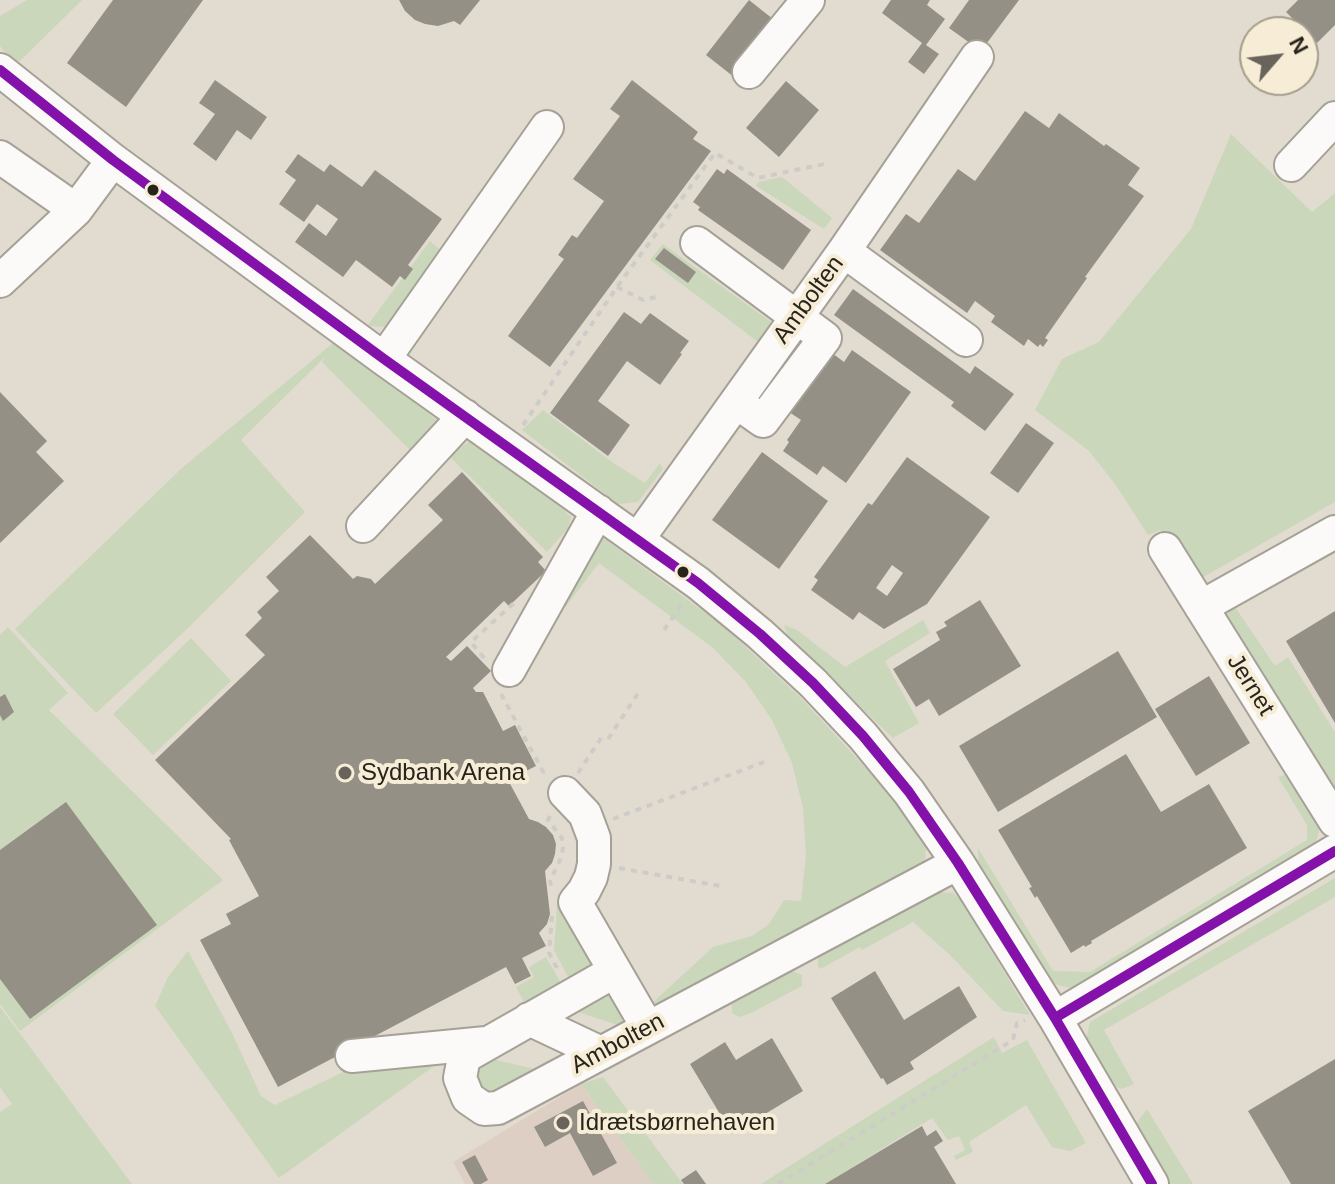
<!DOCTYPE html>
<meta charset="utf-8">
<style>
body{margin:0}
#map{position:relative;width:1335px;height:1184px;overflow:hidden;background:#e2dcd0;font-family:Helvetica,sans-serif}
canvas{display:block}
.north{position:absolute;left:1239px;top:16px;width:80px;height:80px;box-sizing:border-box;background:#f7edd6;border:2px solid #a49d8c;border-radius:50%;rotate:62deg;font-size:22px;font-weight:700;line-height:32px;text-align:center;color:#28241c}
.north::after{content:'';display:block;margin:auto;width:28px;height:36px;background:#69645b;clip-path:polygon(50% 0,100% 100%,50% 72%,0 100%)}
</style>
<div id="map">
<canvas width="1335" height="1184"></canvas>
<div class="north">N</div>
</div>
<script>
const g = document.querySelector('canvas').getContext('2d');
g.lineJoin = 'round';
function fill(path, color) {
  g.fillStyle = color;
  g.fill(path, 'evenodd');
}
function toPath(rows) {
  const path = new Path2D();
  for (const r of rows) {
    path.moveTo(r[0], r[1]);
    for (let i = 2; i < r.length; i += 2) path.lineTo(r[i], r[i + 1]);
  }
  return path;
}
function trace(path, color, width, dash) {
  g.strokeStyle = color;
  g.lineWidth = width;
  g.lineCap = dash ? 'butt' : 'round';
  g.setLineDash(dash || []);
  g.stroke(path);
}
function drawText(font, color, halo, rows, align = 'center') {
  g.font = font + ' Helvetica,sans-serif';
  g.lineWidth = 8;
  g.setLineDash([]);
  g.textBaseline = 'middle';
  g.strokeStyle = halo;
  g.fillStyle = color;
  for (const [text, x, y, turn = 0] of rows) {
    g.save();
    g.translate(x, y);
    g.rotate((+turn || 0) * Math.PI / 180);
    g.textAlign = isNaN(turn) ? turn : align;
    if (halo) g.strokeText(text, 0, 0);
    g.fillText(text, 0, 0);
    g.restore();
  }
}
fill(toPath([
 [581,1084,653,1184,465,1184,453,1162]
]), '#decfc5');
fill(toPath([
 [27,0,82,0,20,61,10,60,0,46,0,16],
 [1231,134,1312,212,1335,193,1335,502,1198,580,1160,530,1148,535,1115,484,1089,451,1035,410,1062,359,1099,342,1191,229],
 [782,177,832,218,824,229,756,186,758,182],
 [430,241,444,253,398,319,385,327,367,326],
 [663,244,771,322,770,326,758,342,650,260],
 [333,343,439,421,442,427,415,455,322,362,326,356,241,440,305,512,184,632,96,713,15,629,182,468],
 [543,410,612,462,645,483,660,463,663,469,638,502,618,504,522,430],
 [470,441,562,508,571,517,568,528,547,552,448,455],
 [602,537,723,626,801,698,888,792,926,846,925,861,915,872,657,1010,650,1005,713,947,752,936,769,924,784,900,801,901,806,855,803,808,792,763,772,720,746,682,713,648,599,563,567,605,558,614,586,558],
 [1235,607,1275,666,1288,657,1335,732,1335,793,1227,629,1227,613],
 [923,620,930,633,885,661,919,723,893,738,788,638,784,625,797,630,845,667],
 [8,627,68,693,49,710,223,880,20,1031,0,1004,0,635],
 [191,638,231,681,153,755,113,714],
 [1287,774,1321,821,1317,839,1308,854,1088,985,1070,988,1055,984,1041,970,978,861,978,848,1053,971,1090,972,1307,840,1307,825,1278,777],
 [1335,878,1335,897,1104,1030,1134,1084,1121,1089,1111,1084,1086,1040,1090,1022],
 [940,892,953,893,960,899,1030,1015,1003,1011,950,955,913,922,862,950,860,947,820,969,818,967,818,957],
 [559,904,599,968,571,983,554,950,557,905],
 [188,951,232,1033,261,1096,275,1105,374,1057,441,1055,437,1064,279,1178,155,1006,168,977],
 [546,957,564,988,527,1007,516,987,534,977,529,967],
 [792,971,802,975,802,986,751,1013,740,1017,732,1013,732,1004],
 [613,989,628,1013,627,1028,572,1010],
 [0,1007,24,1039,132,1184,0,1184,0,1112,12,1104,0,1087],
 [994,1037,1002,1053,1027,1040,1086,1143,1070,1151,1052,1147,1026,1105,969,1142,973,1152,956,1160,954,1156,965,1150,959,1136,948,1140,932,1118,825,1184,761,1184],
 [483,1057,543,1071,500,1094,473,1095,473,1069],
 [603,1077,683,1184,653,1184,581,1084],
 [1147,1109,1193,1184,1170,1184,1135,1125]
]), '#cad7bb');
fill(toPath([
 [113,0,203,0,126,107,67,63],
 [399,0,480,0,460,25,454,21,438,26,425,24,415,20,405,11],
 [749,0,778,23,734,77,706,55],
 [891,0,930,0,927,5,945,19,926,45,939,54,924,74,908,62,922,43,882,13],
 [969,0,1019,0,981,51,949,28],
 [1298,0,1335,0,1335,25,1317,43,1286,12],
 [215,80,267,117,251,140,237,130,216,161,193,144,215,114,199,103],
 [632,80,698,132,693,139,711,151,550,367,508,336,564,259,558,255,572,235,577,238,604,201,573,179,620,116,610,109],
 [786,81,819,110,779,157,746,128],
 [1025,111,1049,128,1059,113,1104,146,1106,144,1140,168,1128,185,1144,196,1085,277,1087,278,1045,338,1048,340,1043,347,1040,344,1038,347,1028,339,1024,346,991,322,995,316,975,301,967,313,880,250,906,214,919,223,958,169,975,181],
 [298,154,324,172,330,164,362,187,375,170,442,219,408,265,413,269,405,280,400,276,392,287,356,260,343,277,295,242,309,223,326,236,338,219,317,204,304,222,279,204,296,180,285,172],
 [717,169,724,174,727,169,811,230,783,270,698,210,700,207,693,202],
 [664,248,696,272,688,283,655,259],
 [853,289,970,374,975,366,1014,394,985,431,951,406,954,402,834,315],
 [624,312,641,324,650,313,689,341,680,353,682,354,660,385,627,361,598,401,630,425,608,456,550,413],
 [852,350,911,392,846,483,823,466,817,475,783,451,789,442,787,440,801,420,789,412,832,353,844,362],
 [0,392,47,441,36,452,64,481,0,543],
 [1026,423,1054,443,1018,493,990,473],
 [762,452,828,501,779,569,712,520],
 [907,457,990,517,927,604,884,629,859,612,853,620,811,590,818,580,814,577,868,503,872,505],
 [892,565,903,573,887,596,876,588],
 [462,472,543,557,538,562,546,571,509,606,504,601,446,657,451,661,467,646,491,671,473,688,476,692,483,692,503,731,515,725,536,766,508,780,529,819,538,822,546,827,553,835,556,844,555,854,552,863,545,871,550,914,547,924,539,933,546,946,522,958,531,976,515,984,506,967,278,1087,200,940,231,924,226,914,259,896,229,840,231,839,155,760,265,655,245,635,262,618,257,612,279,591,266,577,310,535,353,579,357,576,371,579,375,584,443,520,428,505],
 [980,600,1021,666,939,716,929,699,916,707,893,669,940,640,936,632,947,626,944,622],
 [1335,611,1335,723,1286,641],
 [1118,651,1157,717,998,812,959,746],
 [1209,676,1250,743,1196,776,1155,709],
 [5,694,14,712,3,721,0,715,0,697],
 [1126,754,1161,812,1209,784,1247,848,1091,941,1092,943,1085,947,1084,945,1071,953,1037,896,1035,898,1029,888,1032,887,998,830],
 [66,802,157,925,30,1019,0,979,0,850],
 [875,971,904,1020,959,986,977,1017,910,1062,914,1069,887,1085,883,1078,881,1079,831,998],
 [772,1038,803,1091,732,1134,690,1064,725,1042,736,1060],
 [1335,1059,1335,1184,1291,1184,1248,1111],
 [583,1101,617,1163,593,1176,570,1133,545,1147,534,1127],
 [922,1126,927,1136,936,1130,943,1141,934,1147,956,1184,825,1184],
 [475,1155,488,1180,481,1184,474,1184,462,1162],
 [696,1170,706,1184,684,1184,681,1180]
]), '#949086');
const minor = toPath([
 [0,70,113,160,384,359,698,583,760,634,813,683,863,736,885,763,909,792,958,863,1055,1018,1152,1184],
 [749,72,808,0],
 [0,157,76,210],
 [1291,165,1335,118],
 [697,243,825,338,763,421,736,402],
 [844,251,966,340],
 [0,281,76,210,113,160],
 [384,359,547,127],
 [363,526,465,416],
 [638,539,844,251,977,57],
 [1165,549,1335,821],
 [1201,607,1335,532],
 [509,670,598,511],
 [565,793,585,814,594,838,594,864,591,877,584,891,575,902,648,1028],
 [615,971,464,1057,460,1078,468,1098,484,1109,498,1108,958,863],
 [1055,1018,1335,851],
 [529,1019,601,1053],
 [352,1056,486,1043]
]);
trace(minor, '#a5a197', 36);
trace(toPath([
 [617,287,643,300,661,296],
 [523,425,617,287,715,153,758,178,829,163],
 [664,630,683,603],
 [484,658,471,642,514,603],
 [501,694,546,777],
 [608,739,639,692],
 [578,773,603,735],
 [550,816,548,820,562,838,563,848,561,858,550,881,551,887],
 [613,819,764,762],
 [619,868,720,886],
 [552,916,549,953,559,972],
 [778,1184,1013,1040,1017,1023,1025,1020]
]), '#cdccc8', 4, [6, 6]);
trace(minor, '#fbfaf8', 32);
trace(toPath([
 [0,70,113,160,384,359,698,583,760,634,813,683,863,736,909,792,958,863,1055,1018,1152,1184],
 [1055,1018,1335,851]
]), '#8311aa', 10);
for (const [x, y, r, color] of [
 [153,190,7,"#28241c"],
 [683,572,7,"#28241c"],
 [345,773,8,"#69645b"],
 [563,1123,8,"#69645b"]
]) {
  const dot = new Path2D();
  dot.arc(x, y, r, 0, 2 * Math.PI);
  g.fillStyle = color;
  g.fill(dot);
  trace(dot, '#f7edd6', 3);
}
drawText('24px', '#28241c', '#f7edd6', [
 ["Ambolten",809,300,-54],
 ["Jernet",1250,685,58],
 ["Ambolten",618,1044,-28]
]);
drawText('24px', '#28241c', '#f7edd6', [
 ["Sydbank Arena",361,773],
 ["Idrætsbørnehaven",579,1123]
], 'left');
</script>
